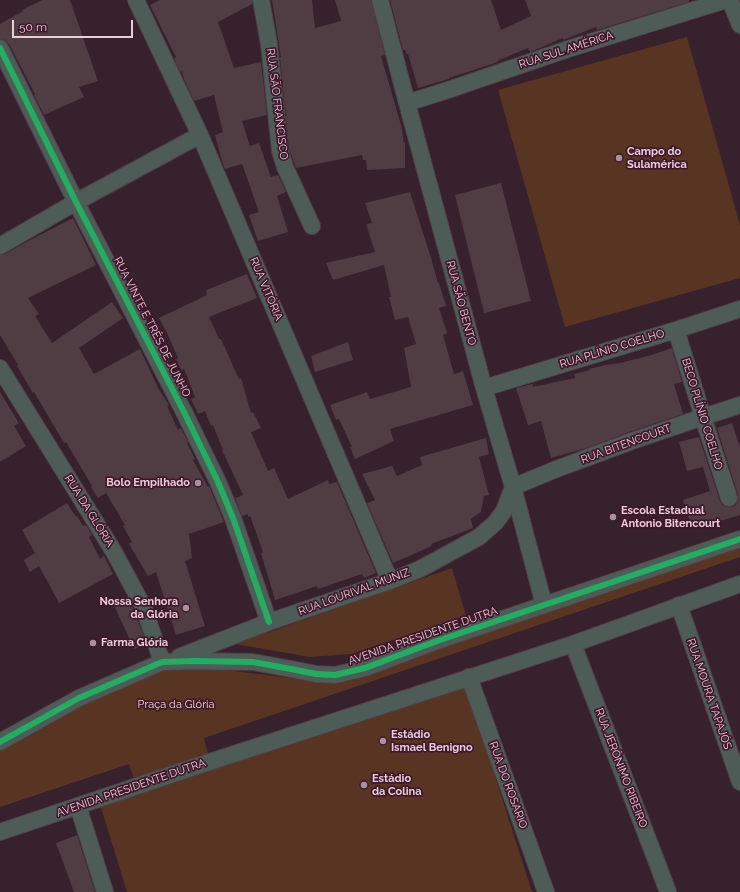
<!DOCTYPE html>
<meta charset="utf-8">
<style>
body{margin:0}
#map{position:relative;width:740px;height:892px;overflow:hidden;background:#37212c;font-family:Raleway,sans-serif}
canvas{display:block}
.scale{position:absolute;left:12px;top:20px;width:121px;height:18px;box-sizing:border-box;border:2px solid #e8ccd8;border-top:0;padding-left:5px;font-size:12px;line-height:14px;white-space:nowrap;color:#e8ccd8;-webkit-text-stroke:3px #41172c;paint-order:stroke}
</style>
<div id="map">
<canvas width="740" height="892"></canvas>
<div class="scale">50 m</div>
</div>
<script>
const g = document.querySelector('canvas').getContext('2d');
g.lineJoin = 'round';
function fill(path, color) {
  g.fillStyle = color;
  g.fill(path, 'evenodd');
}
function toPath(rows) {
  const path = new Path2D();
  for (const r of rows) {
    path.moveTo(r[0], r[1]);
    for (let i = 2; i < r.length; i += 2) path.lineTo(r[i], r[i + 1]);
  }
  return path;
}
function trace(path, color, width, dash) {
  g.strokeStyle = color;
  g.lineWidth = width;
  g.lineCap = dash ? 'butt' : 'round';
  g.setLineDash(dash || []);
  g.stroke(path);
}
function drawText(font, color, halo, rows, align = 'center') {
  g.font = font + ' Raleway,sans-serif';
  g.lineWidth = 3.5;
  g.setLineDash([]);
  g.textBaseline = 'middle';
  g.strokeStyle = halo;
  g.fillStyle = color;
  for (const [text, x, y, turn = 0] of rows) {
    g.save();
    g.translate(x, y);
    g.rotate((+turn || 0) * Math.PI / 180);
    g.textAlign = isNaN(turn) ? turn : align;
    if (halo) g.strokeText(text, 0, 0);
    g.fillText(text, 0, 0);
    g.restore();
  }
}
fill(toPath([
 [687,37,740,225,740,278,565,327,498,90],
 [740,542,740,557,204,738,208,754,134,779,129,764,0,807,0,746,169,663,323,682],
 [452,568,466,616,351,654,310,657,235,644],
 [465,682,532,892,127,892,99,801]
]), '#583522');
fill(toPath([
 [42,0,70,0,98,81,79,87,84,97,44,115,34,95,35,94,9,44,5,40,0,39,0,24,23,11,22,10],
 [160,0,252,0,252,4,218,22,234,68,261,62,267,115,242,121,250,146,259,143,271,177,278,175,286,192,277,196,288,232,258,241,249,215,259,212,242,164,225,169,222,161,215,135,223,132,214,95,194,101,184,79,182,71,180,72,174,58,176,57,150,5],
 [272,0,312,0,315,28,341,21,335,0,371,0,385,55,381,56,401,125,404,143,405,142,405,168,367,170,366,160,363,160,362,155,296,168,289,149,280,57,281,57],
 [390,0,491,0,501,30,531,16,525,0,689,0,689,2,597,30,596,27,563,40,563,38,530,52,528,48,497,61,498,62,449,78,449,79,418,88,408,54,407,54,405,50,403,50],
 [501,183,531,301,484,313,455,195],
 [410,192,431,258,438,283,439,283,446,306,439,308,447,333,443,335,454,374,463,371,473,405,390,429,394,441,355,459,350,447,352,447,339,419,336,420,330,405,367,392,370,399,411,387,404,348,416,344,408,317,395,320,389,297,391,297,384,265,333,280,326,263,375,252,366,224,372,223,365,203],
 [73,218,96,265,28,298,39,314,35,316,52,343,112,302,123,318,79,348,94,374,140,349,158,388,169,405,167,406,178,430,181,428,188,442,187,443,195,459,193,460,208,487,209,486,224,522,189,534,192,558,185,561,205,626,176,635,156,572,148,576,129,544,132,542,123,526,125,525,106,493,98,498,91,487,92,486,66,442,64,443,34,392,33,393,17,366,18,365,0,335,0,255,5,254,34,238],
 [247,274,257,298,209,317,219,339,221,339,239,379,241,378,251,413,253,412,261,428,251,432,268,471,274,468,288,499,328,480,329,484,337,482,376,573,364,578,362,574,318,589,317,586,275,600,261,553,263,552,250,516,248,517,248,514,242,516,235,498,243,495,222,450,223,450,213,425,211,426,205,411,198,414,191,399,195,397,184,369,181,370,176,359,178,358,167,333,159,318,207,295,206,290],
 [348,342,353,360,315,372,311,356],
 [672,348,682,382,674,384,683,414,629,432,590,447,551,458,541,421,528,425,516,388,533,384,533,387,575,378,574,374,590,370,589,369,605,365,620,363,648,356],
 [0,392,19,423,14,426,26,446,0,462],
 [732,423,740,447,740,515,720,521,720,520,707,524,707,523,692,528,683,500,710,491,703,467,687,471,679,442,699,437,720,501,722,505,727,507,732,507,736,505,738,500,738,495,717,428],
 [486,438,489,454,479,457,489,495,484,496,481,512,471,519,473,528,431,544,432,546,393,563,367,503,375,500,362,474,392,466,397,476,422,465,420,457],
 [67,503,76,517,77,516,83,526,86,525,92,535,89,537,100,559,104,556,113,574,59,603,39,566,30,572,24,560,35,553,22,530],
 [127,597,135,612,146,643,134,649,113,603],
 [77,835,95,892,74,892,56,843]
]), '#503c43');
const minor = toPath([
 [136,0,200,135,390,581],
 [261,0,269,44,280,151,285,167,312,226],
 [380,0,407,103,484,388,513,487,544,605],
 [730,0,740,25],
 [0,48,76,202,184,412,218,482,233,518,269,622],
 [407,103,448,90,568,49,726,0],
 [0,246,76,202,200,135],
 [676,330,703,417,729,498],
 [0,368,114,552,144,608,162,662],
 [484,388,676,330,740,309],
 [679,605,740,782],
 [573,644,656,860,668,892],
 [179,657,269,622,390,581,420,569,479,537,495,523,504,511,513,487,554,470,632,441,703,417,740,405],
 [469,677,546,892],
 [0,742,79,698,162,662,194,661,253,662,291,669,316,674,335,675,365,668,437,641,740,539],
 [78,806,105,892],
 [0,832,197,766,573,644,740,584]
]);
trace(minor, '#523e48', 18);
trace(minor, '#4e5c58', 16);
trace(toPath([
 [0,48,76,202,184,412,218,482,233,518,269,622],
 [0,742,79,698,162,662,194,661,253,662,291,669,316,674,335,675,365,668,437,641,740,539]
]), '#26ab63', 6);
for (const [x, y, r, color] of [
 [619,158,4,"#aa909c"],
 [198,483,4,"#aa909c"],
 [613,517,4,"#aa909c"],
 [186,608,4,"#aa909c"],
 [93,643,4,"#aa909c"],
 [383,741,4,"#aa909c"],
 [364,785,4,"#aa909c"]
]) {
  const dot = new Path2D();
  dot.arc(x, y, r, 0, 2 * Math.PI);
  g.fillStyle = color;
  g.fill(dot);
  trace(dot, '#41172c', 1.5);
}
drawText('11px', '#e8ccd8', '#41172c', [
 ["RUA SUL AMÉRICA",566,50,-18],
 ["RUA SÃO FRANCISCO",277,104,83],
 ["RUA VITÓRIA",266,289,67],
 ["RUA SÃO BENTO",461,303,75],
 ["RUA VINTE E TRÊS DE JUNHO",152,327,63],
 ["RUA PLÍNIO COELHO",612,349,-17],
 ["BECO PLÍNIO COELHO",702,414,73],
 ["RUA BITENCOURT",626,444,-20],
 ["RUA DA GLÓRIA",89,511,58],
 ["RUA LOURIVAL MUNIZ",354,592,-20],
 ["AVENIDA PRESIDENTE DUTRA",423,636,-19],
 ["RUA MOURA TAPAJÓS",709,694,71],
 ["RUA JERÔNIMO RIBEIRO",621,768,69],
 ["RUA DO ROSARIO",508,785,70],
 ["AVENIDA PRESIDENTE DUTRA",131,788,-19]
]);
drawText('bold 11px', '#e8ccd8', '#41172c', [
 ["Campo do",627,152],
 ["Sulamérica",627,165],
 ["Bolo Empilhado",190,483,"right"],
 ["Escola Estadual",621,511],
 ["Antonio Bitencourt",621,524],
 ["Nossa Senhora",178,602,"right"],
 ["da Glória",178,615,"right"],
 ["Farma Glória",101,643],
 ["Estádio",391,735],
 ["Ismael Benigno",391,748],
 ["Estádio",372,779],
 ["da Colina",372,792]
], 'left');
drawText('11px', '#f1ddd3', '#41172c', [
 ["Praça da Glória",176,705]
]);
</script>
